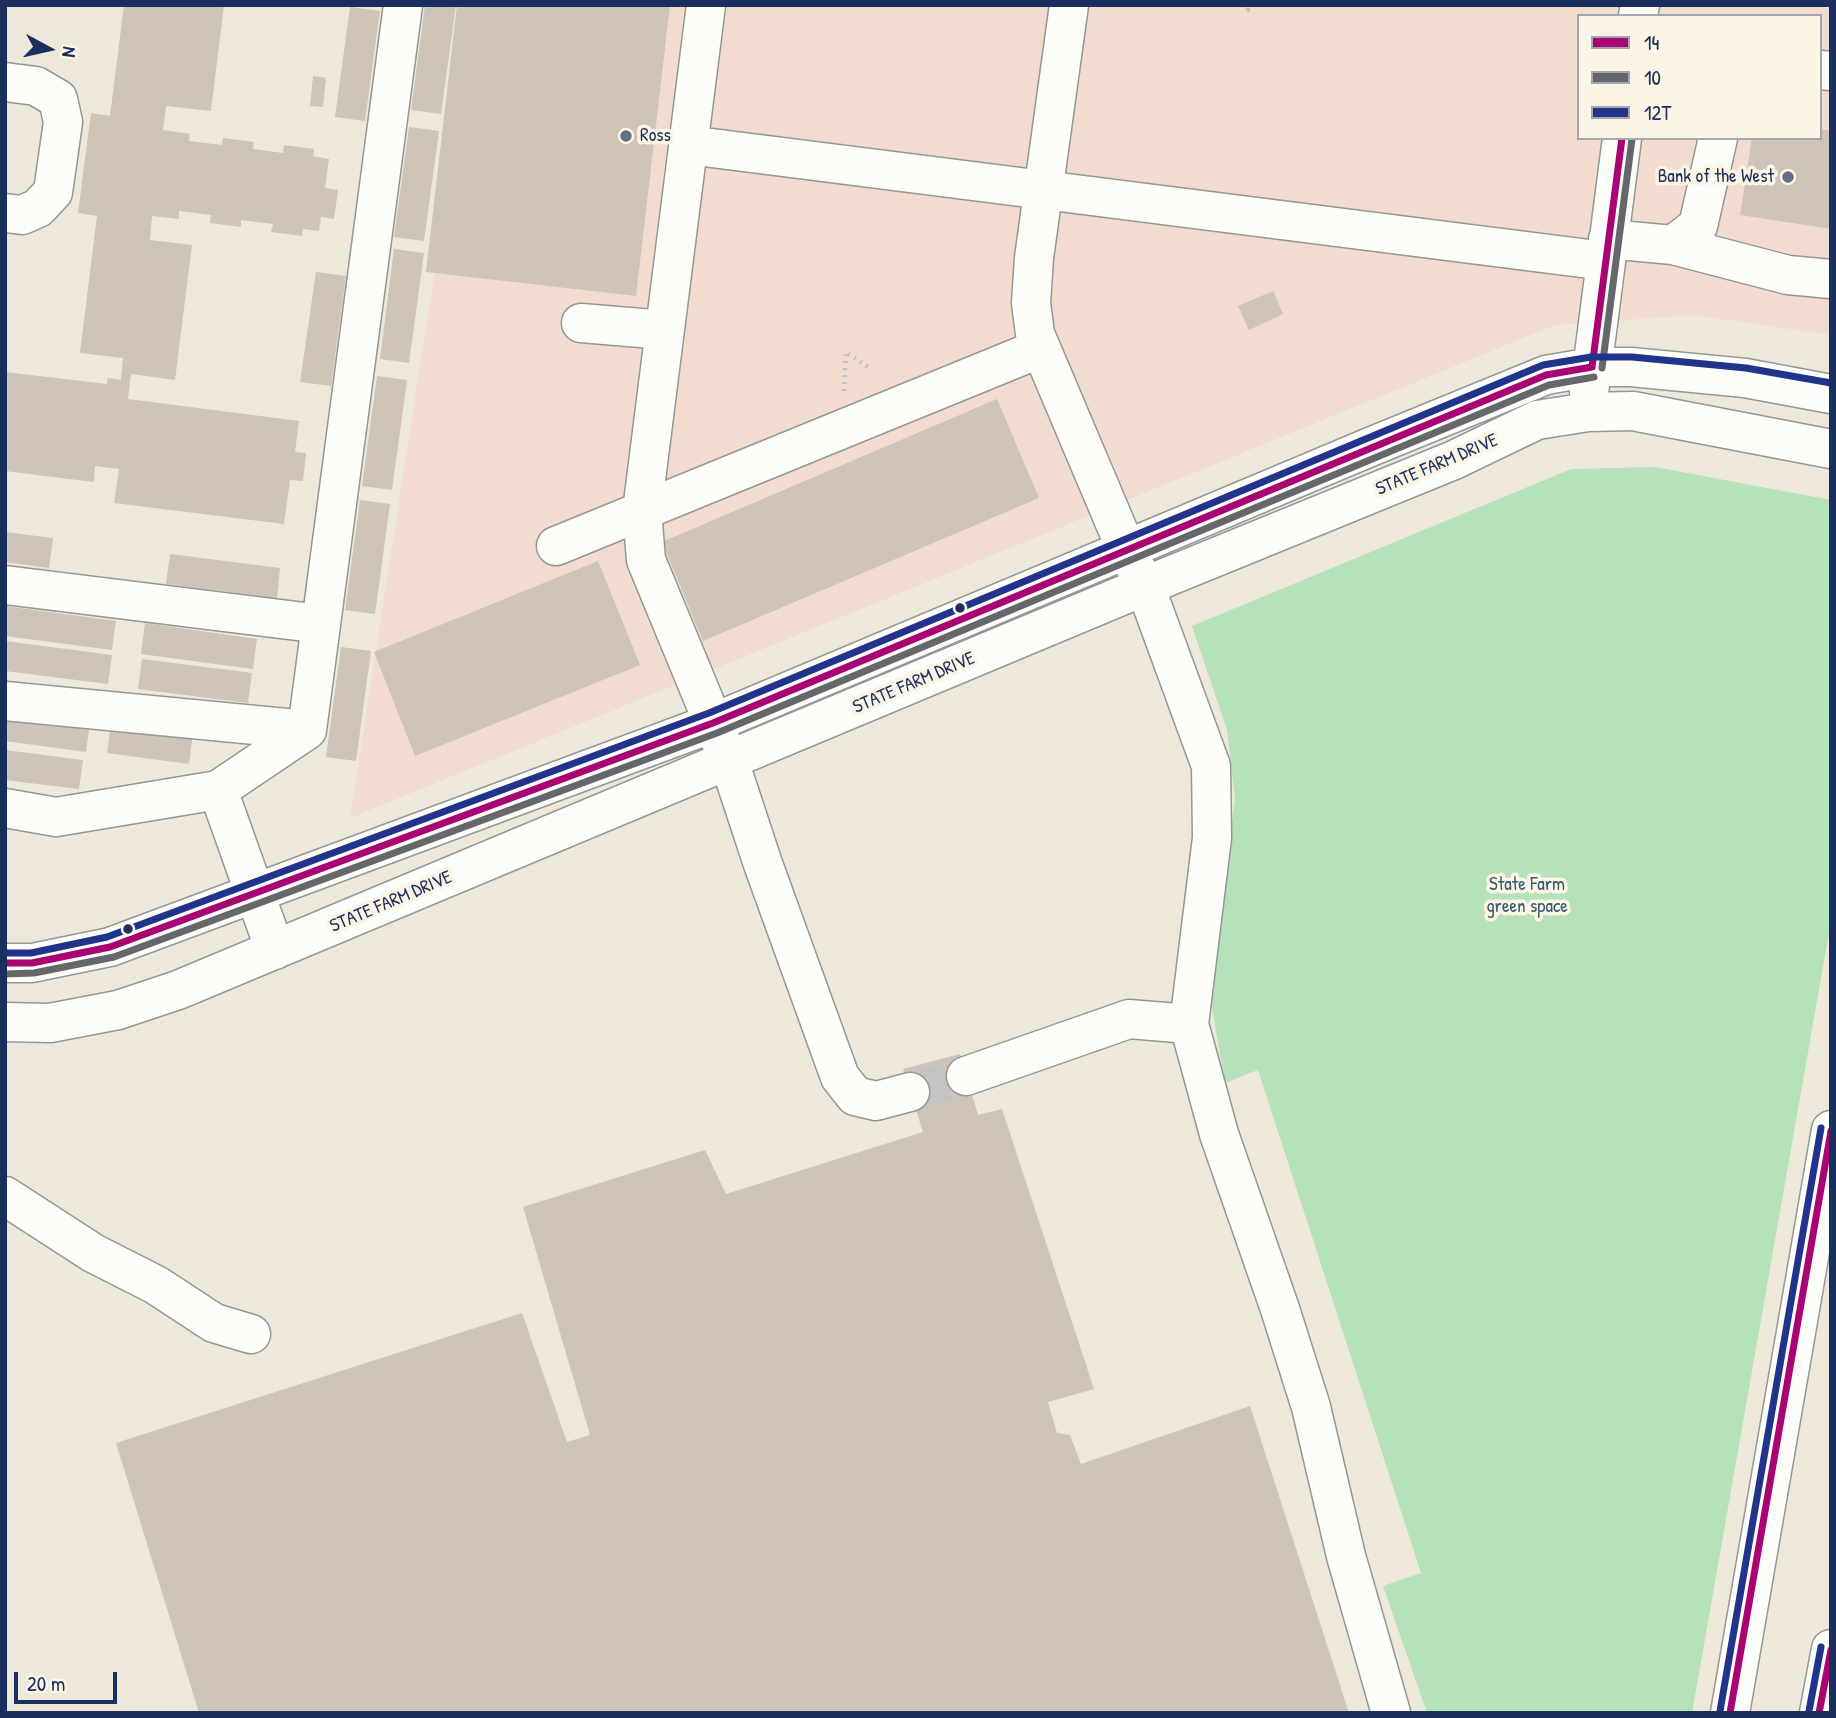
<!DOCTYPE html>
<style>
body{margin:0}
#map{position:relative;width:1836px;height:1718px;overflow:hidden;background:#ede8da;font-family:"Patrick Hand",sans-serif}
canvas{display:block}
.frame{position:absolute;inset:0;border:7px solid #1b2f5e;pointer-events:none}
.legend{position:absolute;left:1577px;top:14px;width:245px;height:126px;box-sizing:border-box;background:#fcf5e5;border:2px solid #a2a6af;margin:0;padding:9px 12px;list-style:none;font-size:21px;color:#1b2f5e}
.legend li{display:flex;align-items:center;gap:14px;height:35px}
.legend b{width:35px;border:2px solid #a2a6af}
.north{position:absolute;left:14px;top:14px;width:70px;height:70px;-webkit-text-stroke:5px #fcf5e5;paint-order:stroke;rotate:98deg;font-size:19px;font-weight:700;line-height:28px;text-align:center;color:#1b2f5e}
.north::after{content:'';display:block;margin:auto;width:24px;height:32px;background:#1b2f5e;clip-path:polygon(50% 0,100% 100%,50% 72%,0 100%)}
.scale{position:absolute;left:14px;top:1672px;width:103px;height:32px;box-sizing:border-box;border:4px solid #1b2f5e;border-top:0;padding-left:9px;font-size:21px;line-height:24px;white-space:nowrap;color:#1b2f5e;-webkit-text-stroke:5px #fcf5e5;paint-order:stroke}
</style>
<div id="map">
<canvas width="1836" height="1718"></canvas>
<div class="frame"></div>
<ul class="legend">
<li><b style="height:9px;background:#a90272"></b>14</li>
<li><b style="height:9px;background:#65676a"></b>10</li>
<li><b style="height:9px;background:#21338b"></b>12T</li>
</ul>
<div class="north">N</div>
<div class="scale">20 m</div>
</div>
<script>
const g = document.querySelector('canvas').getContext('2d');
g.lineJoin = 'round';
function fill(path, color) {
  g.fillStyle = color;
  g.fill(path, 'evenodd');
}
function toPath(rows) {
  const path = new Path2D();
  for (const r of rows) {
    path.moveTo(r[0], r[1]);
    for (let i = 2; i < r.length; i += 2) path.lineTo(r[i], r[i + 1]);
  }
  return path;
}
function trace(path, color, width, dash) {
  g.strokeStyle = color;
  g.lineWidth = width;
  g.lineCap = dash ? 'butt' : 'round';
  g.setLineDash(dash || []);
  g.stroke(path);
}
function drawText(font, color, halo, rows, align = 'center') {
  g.font = font + ' "Patrick Hand",sans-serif';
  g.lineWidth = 7;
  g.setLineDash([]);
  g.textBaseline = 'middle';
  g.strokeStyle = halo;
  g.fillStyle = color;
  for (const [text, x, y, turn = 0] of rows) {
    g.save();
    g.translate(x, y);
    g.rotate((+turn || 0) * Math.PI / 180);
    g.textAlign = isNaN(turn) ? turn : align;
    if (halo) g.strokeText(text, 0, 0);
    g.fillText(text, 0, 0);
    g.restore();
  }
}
fill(toPath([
 [476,5,1831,5,1831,335,1694,315,1555,325,350,818],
 [1579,16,1820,16,1820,138,1579,138]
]), '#f2dbcf');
fill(toPath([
 [1655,467,1831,500,1831,921,1692,1713,1427,1713,1383,1586,1421,1573,1258,1070,1225,1083,1209,990,1235,799,1227,730,1192,626,1571,469]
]), '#b5e2ba');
fill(toPath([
 [124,5,224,5,211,111,166,106,163,130,190,134,189,141,222,145,223,138,254,142,253,149,283,153,284,145,314,149,313,156,329,159,325,188,338,190,334,219,321,217,319,231,303,229,302,236,271,232,273,224,241,220,241,227,210,223,211,215,179,211,179,219,152,216,150,240,192,245,175,380,131,374,128,399,299,421,295,452,306,453,303,481,290,480,284,524,114,503,119,469,95,466,94,482,5,471,5,372,107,384,108,378,121,380,123,358,80,353,97,216,78,213,91,113,110,116],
 [425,5,456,5,441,114,411,110],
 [457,5,670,5,636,296,426,272],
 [350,7,380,11,365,121,335,117],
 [313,76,326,78,323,107,310,106],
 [409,127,439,131,424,241,394,237],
 [1820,129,1831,131,1831,229,1740,215,1752,138,1820,138],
 [394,249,424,253,409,363,380,359],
 [316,272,346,276,331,386,300,382],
 [1273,291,1283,314,1249,330,1238,306],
 [377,376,407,380,392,490,362,486],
 [997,399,1039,498,703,641,662,542],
 [360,500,390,504,375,614,345,610],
 [5,532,53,538,49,568,5,562],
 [170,554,280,568,277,598,166,584],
 [598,561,640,665,415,756,374,652],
 [5,606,116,621,112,650,5,636],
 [145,623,257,639,253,669,141,654],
 [5,641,112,655,108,684,5,671],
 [341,647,371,651,356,761,326,757],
 [142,659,252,673,248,703,138,689],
 [5,712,90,722,86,752,5,741],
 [111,723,193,733,189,764,107,753],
 [5,750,83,760,79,789,5,780],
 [960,1054,978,1115,1002,1109,1094,1389,1048,1402,1057,1433,1070,1435,1081,1464,1250,1406,1349,1713,199,1713,116,1443,522,1313,567,1442,590,1435,523,1207,705,1150,726,1194,923,1132,903,1069]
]), '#cec4b8');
trace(toPath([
 [910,1092,966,1076]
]), '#c3c3c1', 38, [38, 19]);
const minor = toPath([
 [706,5,642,511,646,560,729,761,763,864,840,1077,855,1096,876,1101,910,1092],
 [1069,5,1034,258,1031,303,1035,334,1126,549,1145,586,1211,766,1212,838,1189,1024],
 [1638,16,1640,5],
 [1820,70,1831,71],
 [5,82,36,86,58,99,63,122,53,192,38,208,22,215,5,213],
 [688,145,1605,261],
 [1608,239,1673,245,1698,226,1718,138],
 [1673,245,1788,275,1831,279],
 [581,323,665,330],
 [1589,393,1622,138],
 [556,546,1041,348],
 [5,585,321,624],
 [5,701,307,730],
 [218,790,275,950],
 [5,808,56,817,218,790,307,730,403,5],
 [5,963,32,963,110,947,713,723,1375,445,1546,375,1592,367,1631,367,1745,378,1831,394],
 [5,1022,50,1023,118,1010,178,990,1145,586,1454,460,1537,420,1588,412,1633,411,1831,449],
 [966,1076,1129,1019,1189,1024,1219,1134,1280,1309,1311,1407,1346,1556,1391,1713],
 [5,1196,93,1253,156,1285,214,1323,251,1334]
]);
const major = toPath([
 [1730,1713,1831,1130],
 [1819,1713,1831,1649]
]);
trace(minor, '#959696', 41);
trace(major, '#959696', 41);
trace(toPath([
 [1243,5,1248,10,1248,5],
 [844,391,846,352,871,369]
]), '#c0c1c3', 4.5, [2, 5]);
trace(minor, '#fcfcf9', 38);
trace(major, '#fcfcf9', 38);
trace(toPath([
 [1592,367,1622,138],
 [5,963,32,963,110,947,713,723,1546,375,1592,367],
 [1730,1713,1831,1131],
 [1819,1713,1831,1650]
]), '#a90272', 7);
trace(toPath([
 [1602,368,1632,139],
 [5,974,34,973,114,957,717,733,1549,385,1594,377]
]), '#65676a', 7);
trace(toPath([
 [5,953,31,953,107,937,709,713,1543,365,1591,357,1632,357,1746,368,1831,383],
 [1720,1711,1821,1128],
 [1809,1711,1821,1647]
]), '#21338b', 7);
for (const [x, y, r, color] of [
 [626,136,7,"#647089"],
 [1788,177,7,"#647089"],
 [960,608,6,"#1b2f5e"],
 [128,929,6,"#1b2f5e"]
]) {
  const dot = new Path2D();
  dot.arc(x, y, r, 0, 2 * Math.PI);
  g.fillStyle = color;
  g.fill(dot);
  trace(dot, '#fcf5e5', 2.5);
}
drawText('19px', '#1b2f5e', '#fcf5e5', [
 ["Ross",640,136],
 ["Bank of the West",1774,177,"right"]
], 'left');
drawText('19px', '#1b2f5e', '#fcf5e5', [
 ["STATE FARM DRIVE",1437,465,-23],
 ["STATE FARM DRIVE",914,683,-23],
 ["STATE FARM DRIVE",391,902,-23]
]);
drawText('19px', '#365a6e', '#fcf5e5', [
 ["State Farm",1527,885],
 ["green space",1527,907]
]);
</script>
